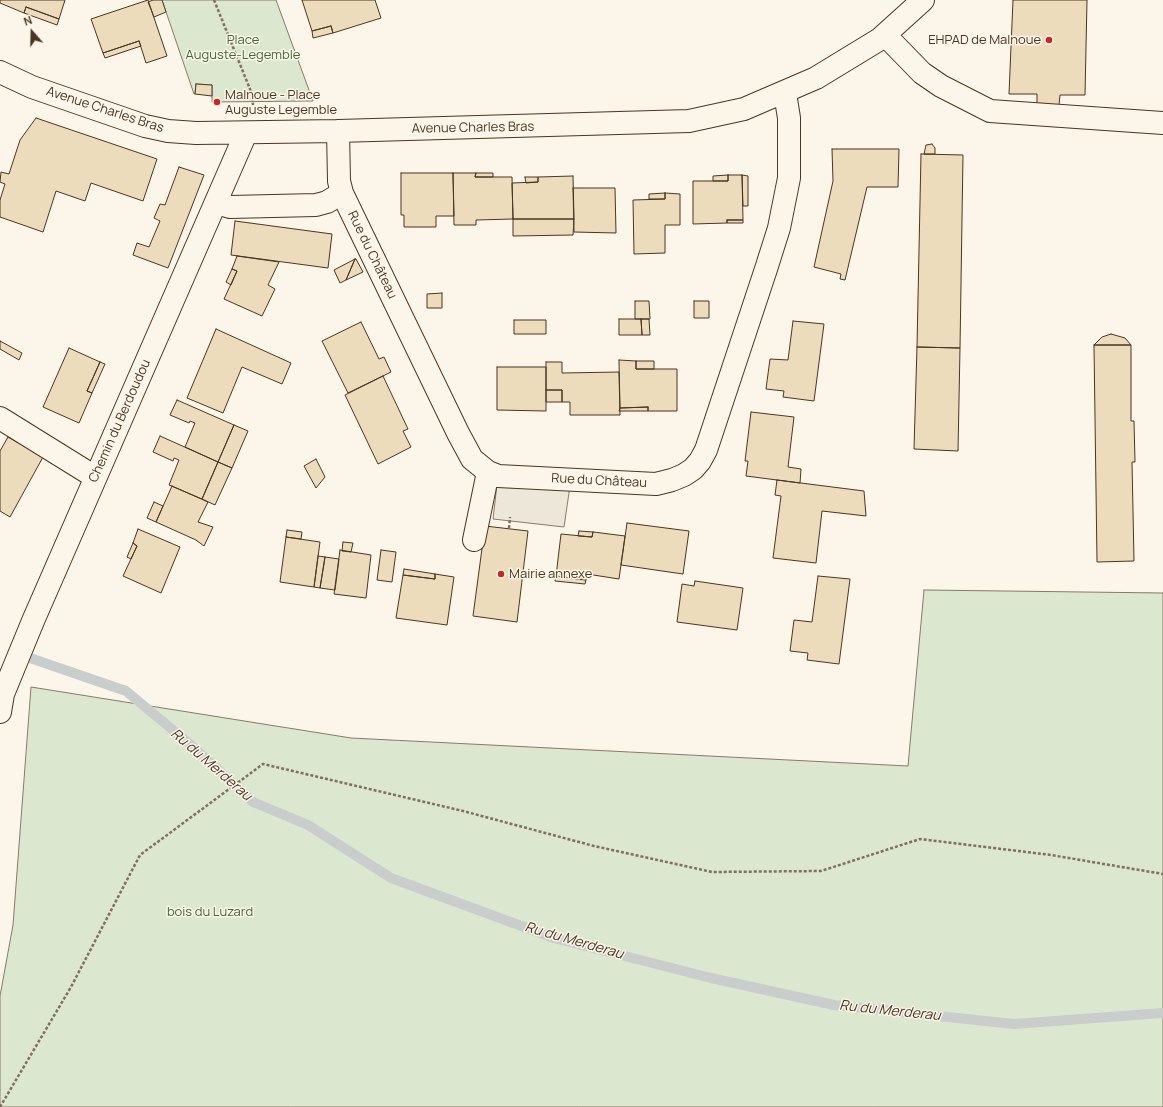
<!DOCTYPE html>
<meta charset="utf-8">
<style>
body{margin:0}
#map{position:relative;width:1163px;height:1107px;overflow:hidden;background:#fbf6e9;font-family:Manrope,sans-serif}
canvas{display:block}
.north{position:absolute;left:12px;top:12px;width:40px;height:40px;-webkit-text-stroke:3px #fbf6e9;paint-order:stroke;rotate:340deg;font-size:11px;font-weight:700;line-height:16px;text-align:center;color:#4a3520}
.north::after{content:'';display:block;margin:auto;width:14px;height:18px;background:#4a3520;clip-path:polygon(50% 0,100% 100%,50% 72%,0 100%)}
</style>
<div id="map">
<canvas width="1163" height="1107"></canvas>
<div class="north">N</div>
</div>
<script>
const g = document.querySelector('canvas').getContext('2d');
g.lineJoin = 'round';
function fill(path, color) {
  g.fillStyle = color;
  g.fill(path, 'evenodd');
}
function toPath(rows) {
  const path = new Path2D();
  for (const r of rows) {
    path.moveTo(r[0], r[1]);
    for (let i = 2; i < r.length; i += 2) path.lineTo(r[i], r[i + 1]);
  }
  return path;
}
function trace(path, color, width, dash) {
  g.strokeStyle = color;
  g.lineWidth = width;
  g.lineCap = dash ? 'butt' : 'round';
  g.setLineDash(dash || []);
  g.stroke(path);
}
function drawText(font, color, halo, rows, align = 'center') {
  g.font = font + ' Manrope,sans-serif';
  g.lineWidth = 3;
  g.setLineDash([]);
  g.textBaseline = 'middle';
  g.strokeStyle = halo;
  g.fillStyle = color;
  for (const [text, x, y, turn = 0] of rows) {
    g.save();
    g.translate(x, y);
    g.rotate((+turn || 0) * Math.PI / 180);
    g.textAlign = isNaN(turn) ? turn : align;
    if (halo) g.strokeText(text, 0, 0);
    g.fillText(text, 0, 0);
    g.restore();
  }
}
const green = toPath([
 [162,0,276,0,313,101,212,102,212,85,196,84,195,94,194,94,162,0],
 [924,590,1163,593,1163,1107,0,1107,0,996,13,925,31,687,351,738,908,766,924,590]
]);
fill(green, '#dce7d0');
trace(green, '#887966', 1);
const parking = toPath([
 [498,476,571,479,564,527,493,519,498,476]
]);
fill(parking, '#ede7d9');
trace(parking, '#887966', 1);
trace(toPath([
 [30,658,126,691,191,745,253,802,308,825,391,878,554,938,711,978,834,1005,1014,1024,1163,1013]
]), '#c9cecd', 10);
const building = toPath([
 [0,0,65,0,59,19,26,7,24,13,0,3,0,0],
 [148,0,167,56,146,63,139,41,103,53,91,19,148,0],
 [153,0,162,0,166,12,154,17,148,2,153,0],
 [302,0,375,0,381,18,333,33,331,26,312,31,302,0],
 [1013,0,1087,0,1085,95,1060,95,1059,105,1037,104,1037,94,1009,94,1013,0],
 [26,7,59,19,57,25,24,13,26,7],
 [331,26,333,33,313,38,312,31,331,26],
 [139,41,141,46,105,58,103,53,139,41],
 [196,84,212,85,212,96,195,94,196,84],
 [36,118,157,159,143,201,91,183,85,201,56,191,43,232,0,217,0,200,5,184,0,182,1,172,9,174,20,140,36,118],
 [932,144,935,148,935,154,924,154,926,145,932,144],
 [832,149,899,149,898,187,867,187,845,280,840,279,841,274,814,267,833,181,832,149],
 [921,154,963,155,960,348,917,347,921,154],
 [179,167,204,175,168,268,133,255,137,243,149,247,160,221,154,218,160,204,165,205,179,167],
 [401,173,453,173,454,216,436,216,436,227,404,227,404,215,401,215,401,173],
 [453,173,476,173,475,177,512,177,513,219,476,220,476,225,454,225,453,173],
 [476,173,493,173,493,177,475,177,476,173],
 [728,175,742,175,743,220,727,220,727,223,693,224,693,181,728,181,728,175],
 [728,175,728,181,713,181,713,176,728,175],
 [742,175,748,176,748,206,743,206,742,175],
 [573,176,574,219,513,219,512,183,538,182,538,177,573,176],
 [525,177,538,177,538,182,526,183,525,177],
 [573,188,615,188,616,233,574,232,573,188],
 [665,193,680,194,680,225,665,225,665,253,634,254,633,200,665,199,665,193],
 [665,193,665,199,649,199,649,194,665,193],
 [513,219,574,219,573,235,513,236,513,219],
 [727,220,743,220,743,223,727,223,727,220],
 [235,221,332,234,328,268,231,255,235,221],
 [237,256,279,262,268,285,275,289,262,316,224,299,237,271,232,269,237,256],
 [355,259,356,259,363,272,346,280,355,259],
 [355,259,346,280,340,283,334,270,355,259],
 [232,269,237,271,231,285,226,282,232,269],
 [442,293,442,308,427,308,427,294,442,293],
 [635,301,649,301,650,319,635,319,635,301],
 [694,301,709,301,709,318,694,318,694,301],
 [619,319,641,319,642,335,619,335,619,319],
 [641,319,649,319,650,335,642,335,641,319],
 [514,320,546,320,546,334,514,334,514,320],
 [793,321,824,324,814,401,783,397,784,391,766,389,770,359,788,360,793,321],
 [361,322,379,359,384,357,391,372,348,393,322,341,361,322],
 [216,329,291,363,282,384,242,367,223,413,187,398,216,329],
 [1111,334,1125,338,1131,345,1094,345,1102,337,1111,334],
 [0,341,22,353,19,360,0,349,0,341],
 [1094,345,1131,345,1131,421,1134,421,1135,462,1132,462,1134,561,1097,562,1094,345],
 [917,347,960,348,958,451,914,449,917,347],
 [69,348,100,362,87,391,92,393,79,423,43,407,69,348],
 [619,360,636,361,636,369,677,369,677,411,648,411,648,407,620,408,619,360],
 [636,361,654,361,654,369,636,369,636,361],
 [100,362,105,364,92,393,87,391,100,362],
 [546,362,562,362,562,373,619,372,620,415,570,415,570,402,562,402,562,390,546,390,546,362],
 [497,367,546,367,546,411,497,410,497,367],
 [383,376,408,429,403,431,411,447,378,464,345,395,383,376],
 [546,390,562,390,562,402,546,402,546,390],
 [177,400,234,425,218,462,185,447,195,423,190,421,189,423,170,415,177,400],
 [648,407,648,411,619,411,620,408,648,407],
 [751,412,794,417,788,467,801,469,800,483,746,476,748,461,745,461,751,412],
 [234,425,248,431,232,468,218,462,234,425],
 [160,436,218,462,202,499,169,485,179,460,174,458,173,461,153,452,160,436],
 [8,437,43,457,10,517,0,511,0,451,8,437],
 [316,459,325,477,316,488,304,466,316,459],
 [218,462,232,468,215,505,202,499,218,462],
 [777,480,864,491,866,516,822,511,816,563,773,558,781,496,775,495,777,480],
 [172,486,208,502,198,522,213,527,204,546,196,540,156,522,172,486],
 [154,502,163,506,156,522,147,518,154,502],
 [627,523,689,531,683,574,621,565,627,523],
 [485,526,528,531,517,622,473,616,485,526],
 [138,529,180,547,161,593,123,576,137,546,133,543,138,529],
 [287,530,302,532,301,539,286,537,287,530],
 [579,531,593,532,592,537,578,536,579,531],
 [593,532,625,536,619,579,587,574,586,580,556,576,561,534,592,537,593,532],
 [286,537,320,542,314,587,280,582,286,537],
 [343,542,353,543,351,552,342,551,343,542],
 [133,543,137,546,131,559,127,557,133,543],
 [340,550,371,555,366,598,334,594,340,550],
 [381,550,396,552,392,582,377,580,381,550],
 [318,556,325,557,320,588,314,587,318,556],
 [325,557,339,559,335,590,320,588,325,557],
 [404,569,435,574,435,579,403,575,404,569],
 [435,574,454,577,447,625,396,618,403,575,435,579,435,574],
 [556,576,586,580,585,584,555,581,556,576],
 [818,576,850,579,839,664,807,660,808,653,790,651,794,620,812,622,818,576],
 [695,581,743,588,737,630,677,622,682,584,694,586,695,581]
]);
fill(building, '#ecdcbc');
trace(building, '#4a3520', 1);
const minor = toPath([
 [885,35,922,73,941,86,990,111,1163,123],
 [0,72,32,87,145,126,168,131,196,133,338,131,689,121,744,109,816,78,880,39,923,0],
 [338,131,339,181,342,193,458,433,472,459,488,472,498,476,656,484,672,480,684,475,693,469,700,461,706,450,767,266,779,228,789,178,789,118,785,93],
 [217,203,230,207,316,205,327,202,342,193],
 [0,418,95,477],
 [474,540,488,472],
 [0,712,3,694,33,621,246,133]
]);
trace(minor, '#4a3520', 24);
trace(toPath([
 [214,0,252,94,253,105],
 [509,528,510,517],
 [0,1107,71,987,140,855,263,764,463,811,594,846,712,872,821,871,920,839,1051,855,1163,874]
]), '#7f6f5c', 2.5, [3, 2]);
trace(minor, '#fbf6e9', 22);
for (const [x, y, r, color] of [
 [1049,40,4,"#c62828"],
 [217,102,4,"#c62828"],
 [501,574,4,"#c62828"]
]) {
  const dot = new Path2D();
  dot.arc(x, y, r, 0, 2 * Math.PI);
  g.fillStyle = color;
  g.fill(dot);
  trace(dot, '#fbf6e9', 1.5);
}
drawText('13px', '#436837', '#fbf6e9', [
 ["Place",243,40],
 ["Auguste-Legemble",243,55],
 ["bois du Luzard",210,912]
]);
drawText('13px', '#4a3520', '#fbf6e9', [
 ["EHPAD de Malnoue",1041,40,"right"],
 ["Malnoue - Place",225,95],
 ["Auguste Legemble",225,110],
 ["Mairie annexe",509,574]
], 'left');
drawText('13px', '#4a3520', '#fbf6e9', [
 ["Avenue Charles Bras",105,110,18],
 ["Avenue Charles Bras",473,128,-1],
 ["Rue du Château",372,255,64],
 ["Chemin du Berdoudou",120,421,-66],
 ["Rue du Château",599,481,3]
]);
drawText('italic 14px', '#4a3520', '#fbf6e9', [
 ["Ru du Merderau",211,765,41],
 ["Ru du Merderau",574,941,16],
 ["Ru du Merderau",890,1011,6]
]);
</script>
